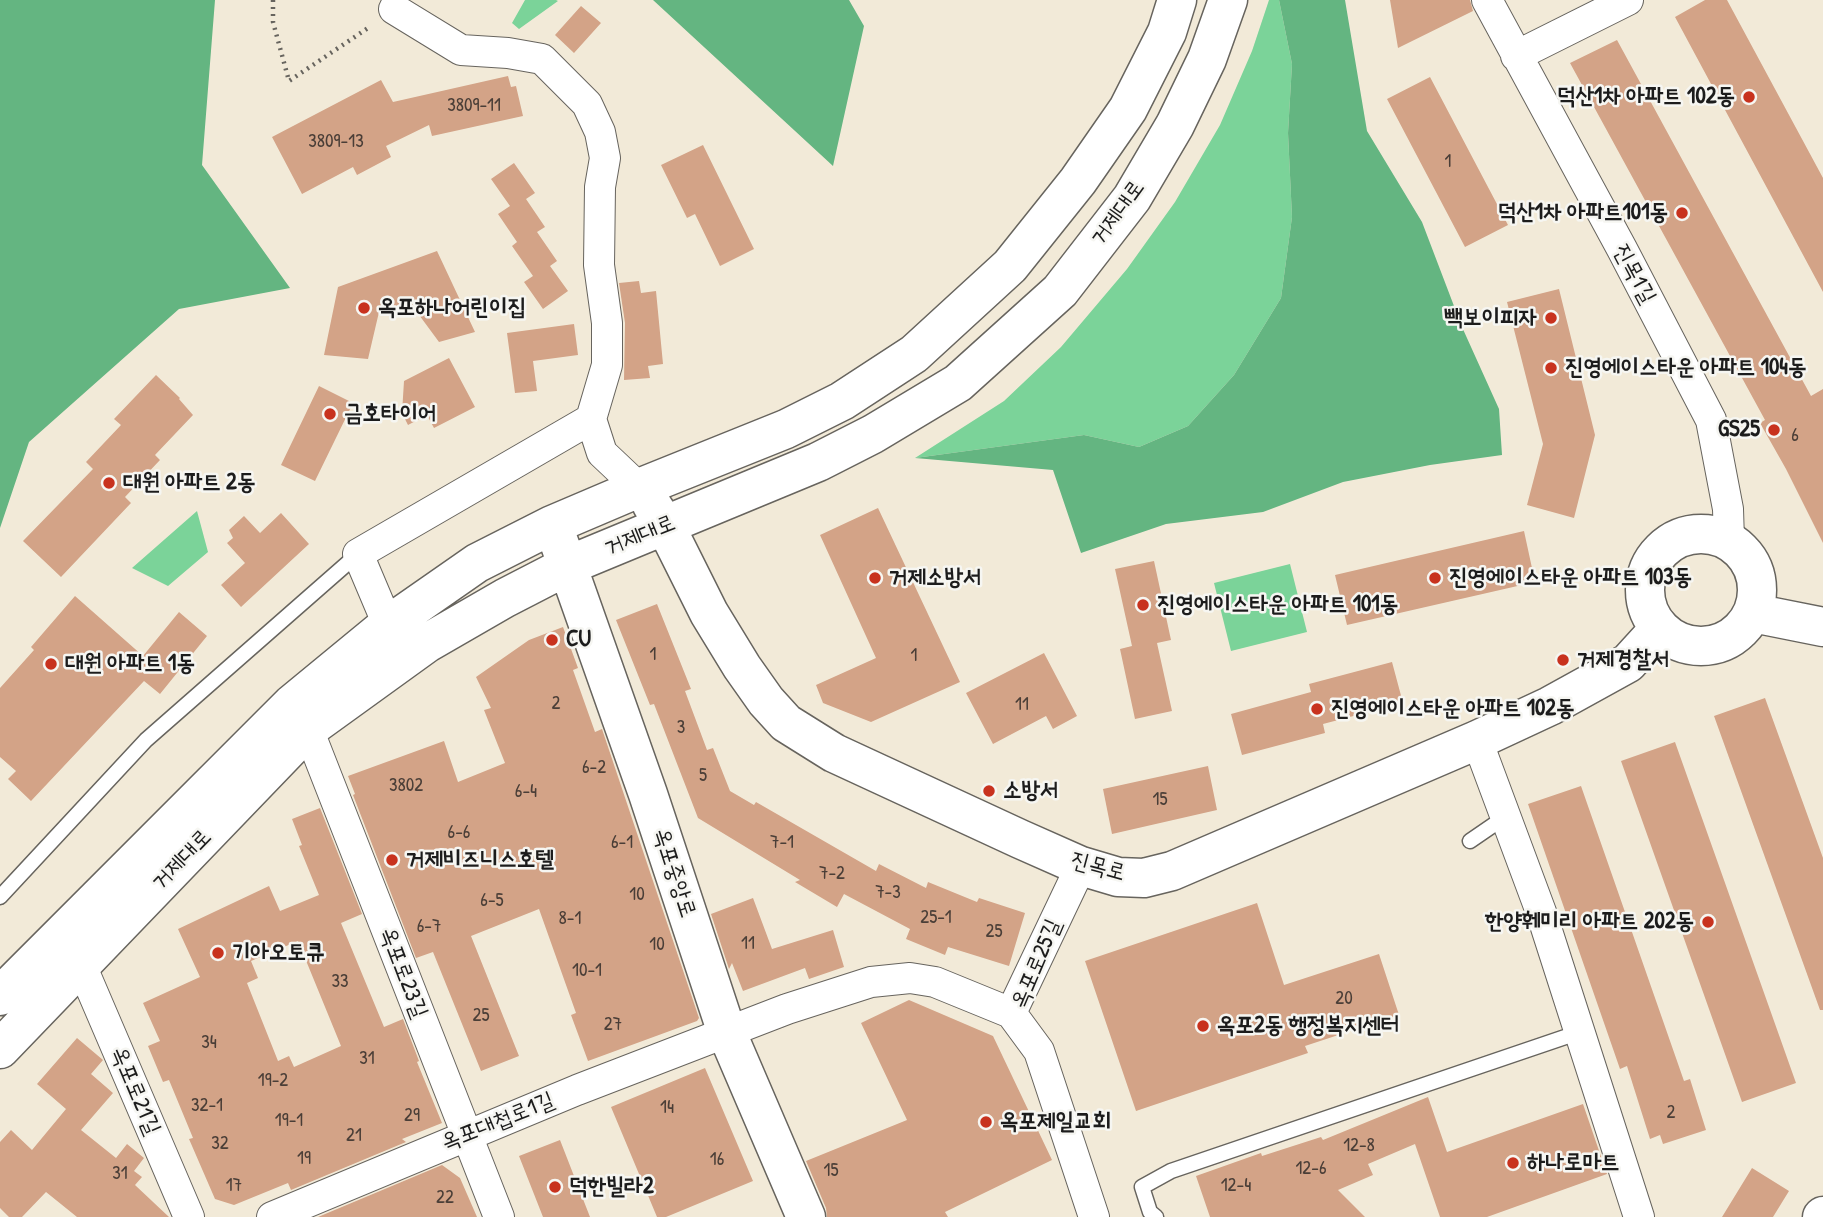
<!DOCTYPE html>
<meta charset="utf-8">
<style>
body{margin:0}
canvas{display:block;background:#f2ead8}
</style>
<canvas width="1823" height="1217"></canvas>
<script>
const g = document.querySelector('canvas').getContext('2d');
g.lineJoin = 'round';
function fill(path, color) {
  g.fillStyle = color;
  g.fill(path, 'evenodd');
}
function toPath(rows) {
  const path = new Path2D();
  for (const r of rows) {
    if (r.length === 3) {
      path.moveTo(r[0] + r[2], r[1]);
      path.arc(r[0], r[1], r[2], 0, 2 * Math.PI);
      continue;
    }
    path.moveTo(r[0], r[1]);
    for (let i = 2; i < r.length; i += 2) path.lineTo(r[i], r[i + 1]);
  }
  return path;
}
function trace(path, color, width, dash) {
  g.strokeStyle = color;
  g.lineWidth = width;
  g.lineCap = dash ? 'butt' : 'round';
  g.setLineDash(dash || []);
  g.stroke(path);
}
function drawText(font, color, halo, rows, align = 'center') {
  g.font = font + ' "Patrick Hand","Poor Story",sans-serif';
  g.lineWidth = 5;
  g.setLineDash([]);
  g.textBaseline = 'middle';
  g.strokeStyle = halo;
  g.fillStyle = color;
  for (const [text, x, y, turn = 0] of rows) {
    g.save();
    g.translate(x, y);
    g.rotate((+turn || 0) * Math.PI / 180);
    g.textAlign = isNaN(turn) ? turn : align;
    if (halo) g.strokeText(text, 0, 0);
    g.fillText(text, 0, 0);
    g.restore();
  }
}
fill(toPath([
 [525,0,556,0,558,1,519,29,512,23],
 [1269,0,1279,0,1292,64,1288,133,1292,217,1281,298,1234,375,1188,426,1139,447,1084,435,915,458,1004,401,1061,347,1127,269,1175,202,1220,125,1252,51],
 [197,511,208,552,168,586,132,568],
 [1290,564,1307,632,1231,651,1214,583]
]), '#7bd399');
fill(toPath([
 [0,0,215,0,202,165,290,288,179,309,29,442,0,528],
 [653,0,849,0,864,26,833,166],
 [1279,0,1345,0,1367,131,1422,222,1462,327,1499,409,1502,455,1430,465,1343,482,1263,512,1166,524,1081,553,1053,470,915,458,1084,435,1139,447,1188,426,1234,375,1281,298,1292,217,1288,133,1292,64]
]), '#64b581');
fill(toPath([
 [1390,0,1470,0,1473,11,1398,48],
 [1705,0,1727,0,1823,178,1823,292,1675,17],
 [581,6,601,23,574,53,555,35],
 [1617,40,1811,396,1823,389,1823,543,1786,469,1760,423,1765,420,1570,63],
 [508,76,511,87,516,86,523,116,432,136,429,125,386,146,391,157,357,175,353,167,302,194,272,137,381,80,393,102],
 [1430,77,1508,225,1465,247,1387,99],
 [703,145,754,249,720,266,695,214,687,218,661,165],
 [514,163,535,193,526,199,545,227,537,232,557,261,550,266,568,291,543,309,524,282,533,276,512,246,517,242,498,214,510,206,491,179],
 [437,251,475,332,439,342,411,304,379,312,368,359,324,355,338,287],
 [639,281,641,293,656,291,663,364,648,366,650,378,624,380,625,323,619,283],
 [1559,289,1595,435,1574,518,1527,505,1543,444,1507,302],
 [574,324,578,355,533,361,537,391,515,393,507,333],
 [449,358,475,407,434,428,427,415,408,425,402,413,404,381],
 [156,375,180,398,179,399,193,415,155,455,160,460,125,497,131,503,61,577,23,541,93,469,86,462,121,425,114,419],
 [319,386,353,403,315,481,281,465],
 [878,508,960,682,871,722,823,703,816,685,876,658,820,535],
 [281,513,309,544,241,607,221,585,245,563,227,543,233,538,229,530,244,516,260,533],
 [1524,531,1535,582,1347,625,1335,575],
 [1154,561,1171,640,1157,643,1172,711,1135,719,1120,649,1132,646,1115,569],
 [75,596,143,656,179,612,207,636,160,694,144,681,31,801,8,779,16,771,0,757,0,688,34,650,31,647],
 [657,604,691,689,685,691,707,750,713,748,730,791,754,805,756,802,876,871,879,864,926,888,928,882,977,902,979,898,1025,913,1009,966,948,947,945,955,906,939,910,929,844,894,837,907,795,882,800,880,698,818,654,704,650,705,616,620],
 [563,627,578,668,573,670,595,732,602,729,699,1018,697,1021,588,1061,571,1015,576,1013,539,909,471,936,519,1056,481,1071,433,952,416,958,353,795,355,794,348,776,444,741,458,782,505,763,484,710,491,708,476,677,529,640],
 [1044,653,1077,716,1053,729,1046,716,993,744,966,693],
 [1392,662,1403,703,1323,724,1325,733,1242,755,1231,714,1311,692,1309,684],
 [1765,698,1823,858,1823,1010,1820,1010,1714,716],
 [1675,742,1796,1083,1742,1102,1621,761],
 [1208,766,1217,810,1112,834,1103,789],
 [1581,786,1684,1081,1690,1079,1706,1130,1663,1144,1660,1135,1650,1139,1627,1066,1620,1069,1528,804],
 [320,808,362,914,341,923,384,1027,403,1019,419,1061,417,1062,442,1123,402,1139,406,1142,291,1190,288,1183,234,1205,215,1199,189,1139,193,1138,169,1080,163,1082,148,1046,160,1041,143,1003,200,977,178,929,269,886,280,911,319,895,299,846,302,845,292,819],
 [298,941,341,1046,294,1067,289,1056,278,1061,247,983,258,978,251,961],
 [753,898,772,949,833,930,844,967,809,979,805,968,743,991,732,963,729,969,711,914],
 [1257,903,1284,985,1379,954,1399,1015,1305,1046,1308,1053,1136,1111,1085,961],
 [909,1000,993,1036,1052,1160,945,1212,948,1217,827,1217,826,1208,806,1161,907,1120,861,1023],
 [77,1038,103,1060,91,1074,113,1093,81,1130,116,1158,127,1144,144,1158,134,1171,142,1177,135,1185,169,1217,77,1217,46,1192,22,1217,9,1217,0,1208,0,1142,11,1130,32,1150,66,1109,37,1084],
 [705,1068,753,1181,666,1217,657,1217,611,1107],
 [1428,1097,1447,1152,1583,1104,1607,1174,1487,1217,1440,1217,1415,1144,1368,1164,1373,1175,1338,1190,1365,1217,1210,1217,1196,1176,1261,1153,1262,1156,1321,1137,1323,1140],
 [560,1140,590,1217,543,1217,519,1156],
 [442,1165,460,1178,477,1217,318,1217],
 [1752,1168,1789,1191,1773,1217,1722,1217]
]), '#d3a387');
const lane = toPath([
 [1470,841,1505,817],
 [0,897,146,740,358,554],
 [1156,1217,1150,1212,1142,1187,1171,1171,1580,1032]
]);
const street = toPath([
 [1487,0,1622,249,1711,420,1728,509,1729,541],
 [394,9,461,50,508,53,542,59,587,104,600,132,605,158,600,187,599,265,607,323,607,365,591,419,602,453,639,488],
 [1516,56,1628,0],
 [388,625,358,554,591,419],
 [308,729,499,1217],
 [1477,740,1541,912,1639,1217],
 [1081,866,1011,1013,1039,1051,1094,1217],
 [81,965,189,1217],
 [272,1217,577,1090,787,1009,871,982,910,978,935,982,1011,1013]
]);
const secondary = toPath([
 [652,505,665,525,709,613,742,667,766,701,786,723,834,753,1020,839,1081,866,1118,877,1144,878,1172,871,1477,740,1550,706,1628,663,1659,629],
 [1701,590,56],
 [559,542,648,794,727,1033,806,1217],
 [1753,613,1823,627],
 [0,996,292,704,388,625,477,563,552,525,639,488,786,429,842,401,914,354,1010,266,1078,181,1128,109,1167,32,1177,0],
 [0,1049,308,729,427,643,505,598,569,565,818,462,873,434,958,383,1060,291,1132,198,1175,125,1207,59,1228,0],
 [1822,1217,1823,1216]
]);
trace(lane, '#67645e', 17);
trace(street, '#67645e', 32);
trace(secondary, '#67645e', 41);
trace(toPath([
 [273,0,273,22,289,81,371,26]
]), '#67645e', 4.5, [2, 5]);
trace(lane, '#fff', 14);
trace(street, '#fff', 30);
trace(secondary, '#fff', 38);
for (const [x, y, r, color] of [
 [1749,97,7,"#c8321e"],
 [1682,213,7,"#c8321e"],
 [364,308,7,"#c8321e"],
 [1551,318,7,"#c8321e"],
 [1551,368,7,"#c8321e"],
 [330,414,7,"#c8321e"],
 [1774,430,7,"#c8321e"],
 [109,483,7,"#c8321e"],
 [875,578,7,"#c8321e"],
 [1435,578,7,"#c8321e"],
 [1143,605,7,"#c8321e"],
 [552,640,7,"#c8321e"],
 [1563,660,7,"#c8321e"],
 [51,664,7,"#c8321e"],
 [1317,709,7,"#c8321e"],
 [989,791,7,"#c8321e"],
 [392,860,7,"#c8321e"],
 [1708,922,7,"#c8321e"],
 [218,953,7,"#c8321e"],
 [1203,1026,7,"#c8321e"],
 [986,1122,7,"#c8321e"],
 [1513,1163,7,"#c8321e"],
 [555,1187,7,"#c8321e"]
]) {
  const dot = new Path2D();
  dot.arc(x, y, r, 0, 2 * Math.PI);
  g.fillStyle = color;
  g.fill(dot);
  trace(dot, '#f6f6f2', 2.5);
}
drawText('19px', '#4a3e37', null, [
 ["3809-11",474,106],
 ["3809-13",336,142],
 ["1",1448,162],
 ["6",1795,436],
 ["1",653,655],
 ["1",914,656],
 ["2",556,704],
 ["11",1022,705],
 ["3",681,728],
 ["6-2",594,768],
 ["5",703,776],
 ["3802",406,786],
 ["6-4",526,792],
 ["15",1160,800],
 ["6-6",459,833],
 ["6-1",622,843],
 ["7-1",782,843],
 ["7-2",832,874],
 ["7-3",888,893],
 ["10",637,895],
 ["6-5",492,901],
 ["25-1",936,918],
 ["8-1",570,919],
 ["6-7",429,927],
 ["25",994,932],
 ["11",748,944],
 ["10",657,945],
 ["10-1",587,971],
 ["33",340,982],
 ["20",1344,999],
 ["25",481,1016],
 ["27",613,1025],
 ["34",209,1043],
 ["31",367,1059],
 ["19-2",273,1081],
 ["32-1",207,1106],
 ["14",667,1108],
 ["2",1671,1113],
 ["29",412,1116],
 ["19-1",289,1121],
 ["21",354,1136],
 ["32",220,1144],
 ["12-8",1359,1146],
 ["19",304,1159],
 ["16",717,1160],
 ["12-6",1311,1169],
 ["15",831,1171],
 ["31",120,1174],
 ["17",234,1186],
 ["12-4",1236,1186],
 ["22",445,1198]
]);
drawText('bold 23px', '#1c1c1c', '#f6f6f2', [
 ["덕산1차 아파트 102동",1735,97,"right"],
 ["덕산1차 아파트101동",1668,213,"right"],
 ["옥포하나어린이집",378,308],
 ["빽보이피자",1537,318,"right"],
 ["진영에이스타운 아파트 104동",1565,368],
 ["금호타이어",344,414],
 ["GS25",1760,430,"right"],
 ["대원 아파트 2동",123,483],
 ["거제소방서",889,578],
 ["진영에이스타운 아파트 103동",1449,578],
 ["진영에이스타운 아파트 101동",1157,605],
 ["CU",566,640],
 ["거제경찰서",1577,660],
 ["대원 아파트 1동",65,664],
 ["진영에이스타운 아파트 102동",1331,709],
 ["소방서",1003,791],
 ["거제비즈니스호텔",406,860],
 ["한양훼미리 아파트 202동",1694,922,"right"],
 ["기아오토큐",232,953],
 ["옥포2동 행정복지센터",1217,1026],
 ["옥포제일교회",1000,1122],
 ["하나로마트",1527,1163],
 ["덕한빌라2",569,1187]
], 'left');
drawText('23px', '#1c1c1c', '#f6f6f2', [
 ["거제대로",1118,213,-54],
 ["진목1길",1634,274,62],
 ["거제대로",640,536,-22],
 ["거제대로",182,860,-46],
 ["진목로",1098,867,15],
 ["옥포중앙로",674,873,72],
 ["옥포로25길",1037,964,-67],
 ["옥포로23길",403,973,69],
 ["옥포로21길",135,1091,67],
 ["옥포대첩로1길",498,1122,-22]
]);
</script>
